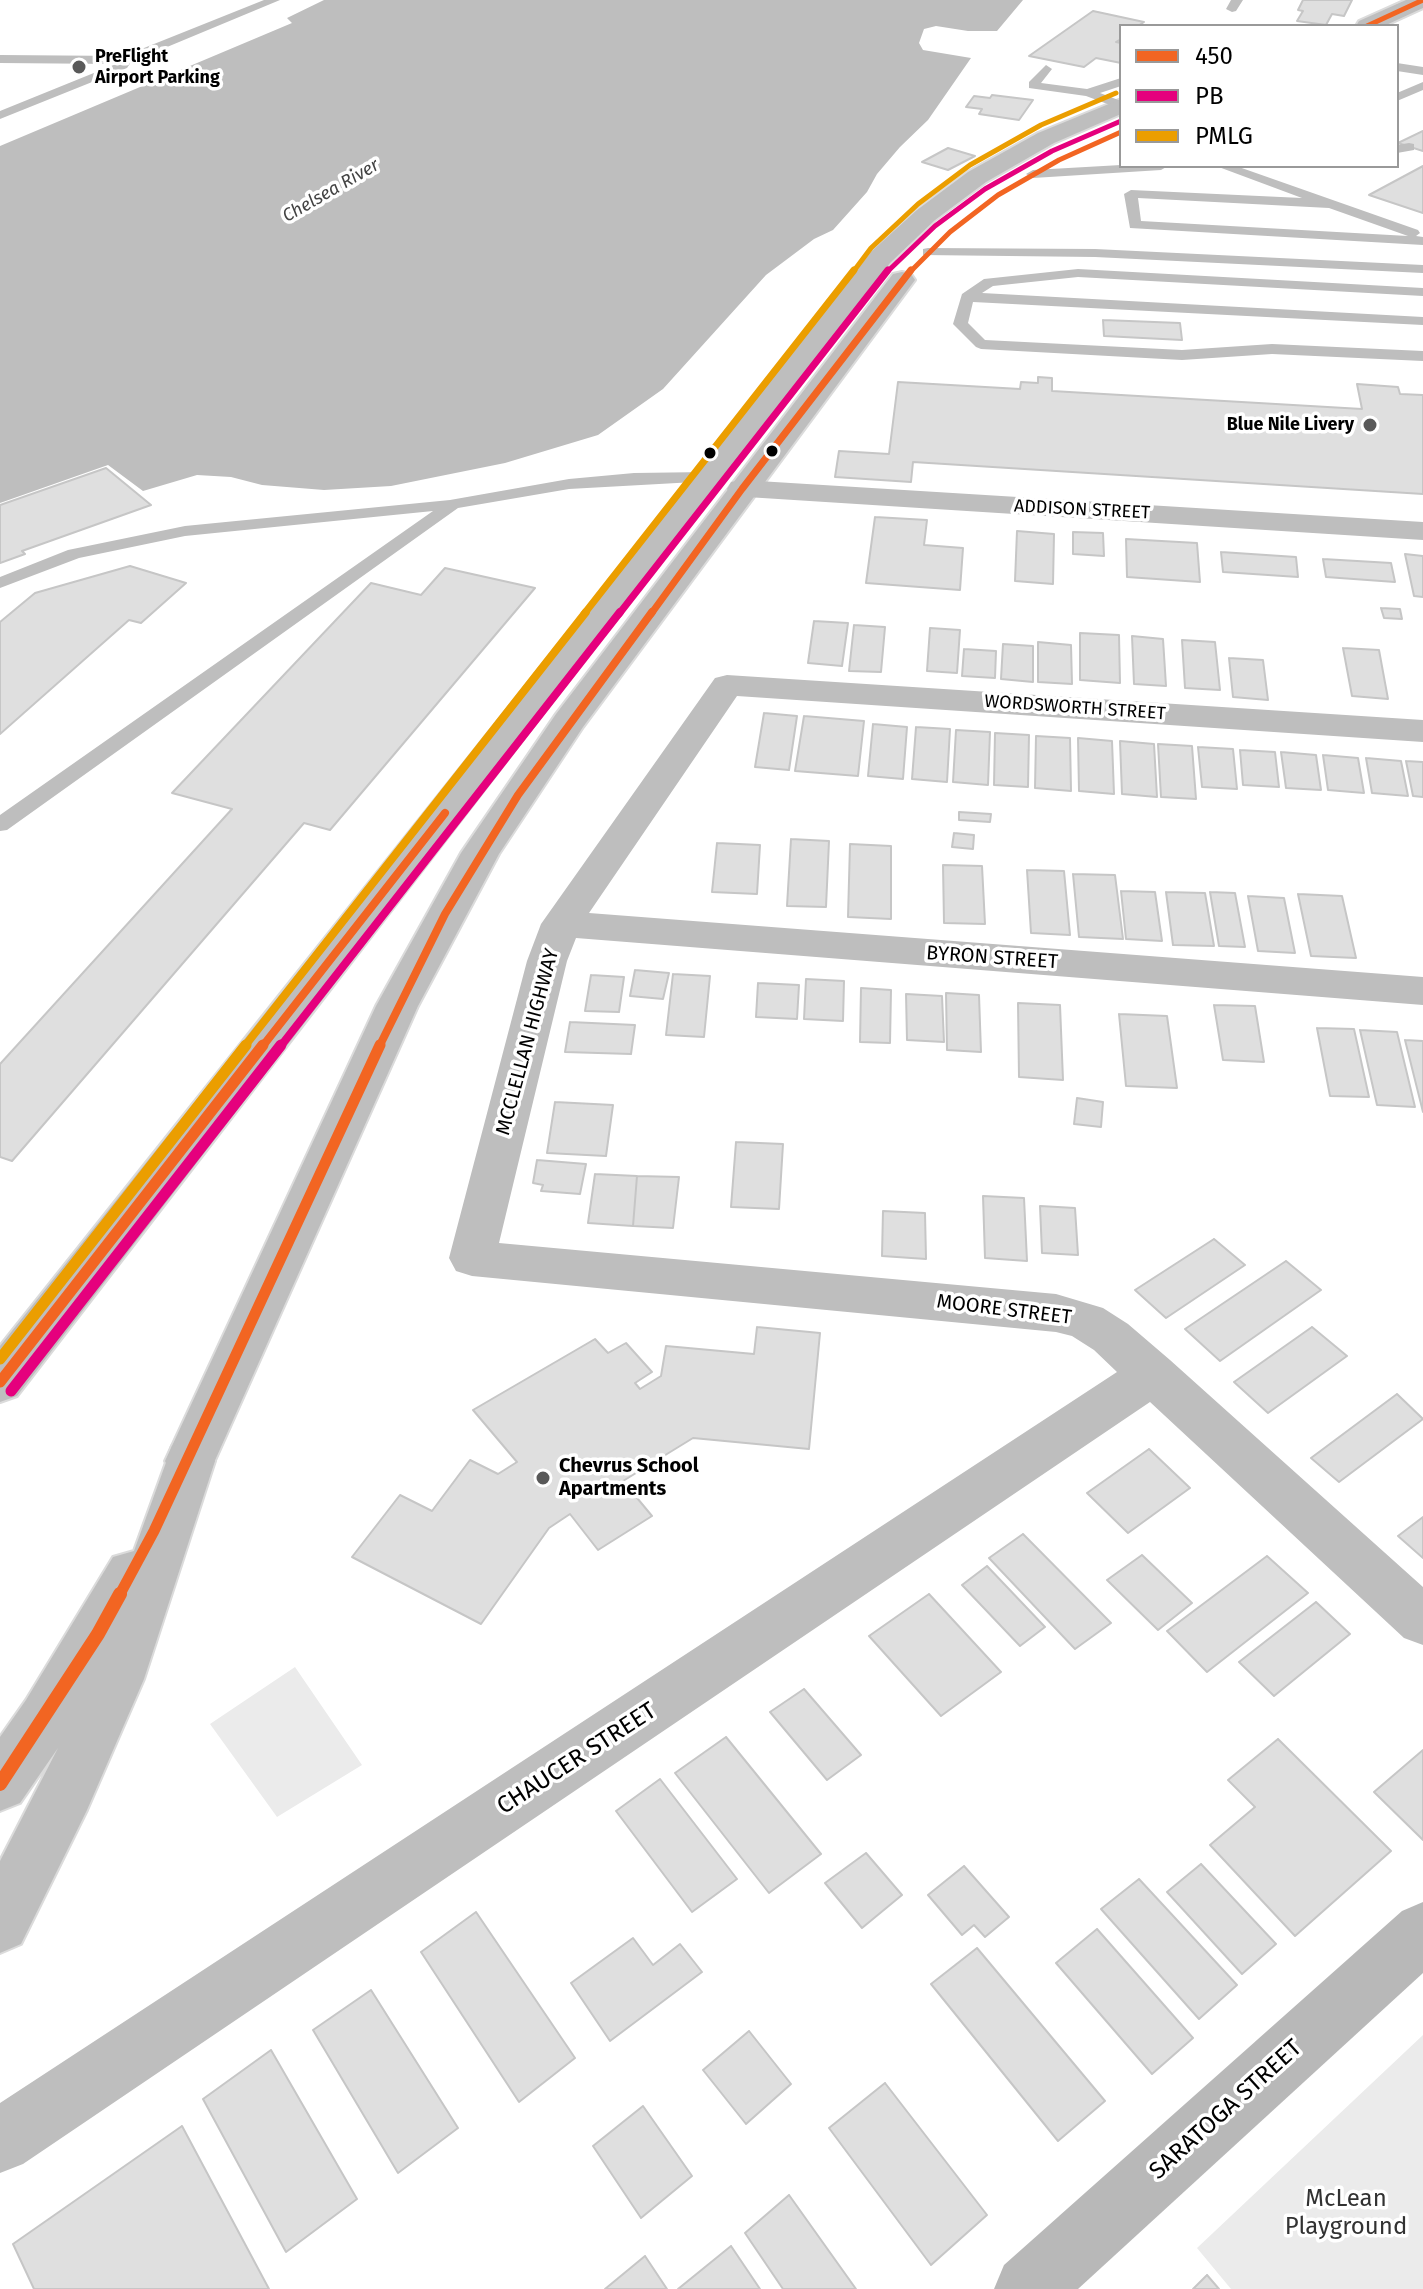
<!DOCTYPE html>
<style>
body{margin:0}
#map{position:relative;width:1423px;height:2289px;overflow:hidden;background:#fff;font-family:"Fira Sans",sans-serif}
canvas{display:block}
.legend{position:absolute;left:1119px;top:24px;width:280px;height:144px;box-sizing:border-box;background:#fff;border:2px solid #999;margin:0;padding:10px 14px;list-style:none;font-size:24px;color:#000}
.legend li{display:flex;align-items:center;gap:16px;height:40px}
.legend b{width:40px;border:2px solid #999}
</style>
<div id="map">
<canvas width="1423" height="2289"></canvas>
<ul class="legend">
<li><b style="height:10px;background:#f26522"></b>450</li>
<li><b style="height:10px;background:#e5007d"></b>PB</li>
<li><b style="height:10px;background:#eb9e00"></b>PMLG</li>
</ul>
</div>
<script>
const g = document.querySelector('canvas').getContext('2d');
g.lineJoin = 'round';
function fill(path, color) {
  g.fillStyle = color;
  g.fill(path, 'evenodd');
}
function toPath(rows) {
  const path = new Path2D();
  for (const r of rows) {
    path.moveTo(r[0], r[1]);
    for (let i = 2; i < r.length; i += 2) path.lineTo(r[i], r[i + 1]);
  }
  return path;
}
function trace(path, color, width, dash) {
  g.strokeStyle = color;
  g.lineWidth = width;
  g.lineCap = dash ? 'butt' : 'round';
  g.setLineDash(dash || []);
  g.stroke(path);
}
function drawText(font, color, halo, rows, align = 'center') {
  g.font = font + ' "Fira Sans",sans-serif';
  g.lineWidth = 7;
  g.setLineDash([]);
  g.textBaseline = 'middle';
  g.strokeStyle = halo;
  g.fillStyle = color;
  for (const [text, x, y, turn = 0] of rows) {
    g.save();
    g.translate(x, y);
    g.rotate((+turn || 0) * Math.PI / 180);
    g.textAlign = isNaN(turn) ? turn : align;
    if (halo) g.strokeText(text, 0, 0);
    g.fillText(text, 0, 0);
    g.restore();
  }
}
fill(toPath([
 [295,1667,362,1765,277,1817,210,1724],
 [1423,2035,1423,2289,1231,2289,1197,2248]
]), '#ebebeb');
fill(toPath([
 [324,0,1023,0,997,31,968,31,936,26,924,29,919,43,923,50,971,58,928,120,900,147,877,174,867,192,833,230,814,239,766,275,663,389,598,435,505,463,391,486,324,490,262,485,231,477,197,475,143,491,108,465,0,503,0,146,292,23,287,18]
]), '#bebebe');
const building = toPath([
 [1303,0,1352,0,1344,16,1332,14,1326,25,1297,21,1303,11,1298,10,1303,0],
 [1093,11,1144,22,1138,26,1121,26,1121,39,1116,42,1121,43,1121,63,1096,58,1084,67,1029,56,1093,11],
 [992,95,1033,100,1019,120,979,114,982,109,966,107,974,96,990,98,992,95],
 [1423,131,1423,151,1398,143,1423,131],
 [948,148,975,156,948,170,922,162,948,148],
 [1423,166,1423,213,1369,195,1423,166],
 [1103,320,1180,323,1182,340,1104,336,1103,320],
 [1038,377,1052,378,1052,391,1362,409,1357,384,1398,387,1400,394,1423,395,1423,494,913,462,911,482,835,477,839,451,889,454,898,382,1020,389,1021,382,1038,383,1038,377],
 [106,468,151,505,22,551,25,554,0,563,0,505,106,468],
 [875,517,927,520,924,545,963,548,960,590,866,583,875,517],
 [1017,531,1054,534,1053,584,1015,581,1017,531],
 [1073,532,1103,533,1104,556,1073,554,1073,532],
 [1126,539,1197,543,1200,582,1127,577,1126,539],
 [1221,552,1296,557,1298,577,1223,572,1221,552],
 [1405,554,1423,556,1423,597,1414,596,1405,554],
 [1323,559,1391,563,1395,582,1326,577,1323,559],
 [130,566,186,583,141,623,129,620,0,734,0,622,35,593,130,566],
 [445,568,535,588,330,830,304,823,12,1161,0,1157,0,1064,232,809,172,793,371,583,421,595,445,568],
 [1381,608,1400,609,1402,619,1384,618,1381,608],
 [814,621,848,623,842,666,808,663,814,621],
 [854,625,885,627,881,672,849,671,854,625],
 [930,628,960,630,957,673,927,671,930,628],
 [1080,633,1119,635,1120,683,1080,680,1080,633],
 [1132,636,1163,639,1166,686,1134,684,1132,636],
 [1182,640,1215,642,1220,690,1185,688,1182,640],
 [1038,642,1071,645,1072,684,1038,682,1038,642],
 [1003,644,1033,646,1033,682,1001,679,1003,644],
 [1343,648,1379,650,1388,699,1352,696,1343,648],
 [964,649,996,651,995,678,962,676,964,649],
 [1229,658,1263,660,1268,700,1233,697,1229,658],
 [764,713,797,716,789,770,755,767,764,713],
 [804,716,864,721,858,776,795,771,804,716],
 [873,724,907,727,903,779,868,776,873,724],
 [916,727,950,729,947,782,912,779,916,727],
 [956,730,990,732,988,785,953,782,956,730],
 [995,733,1029,735,1028,787,994,785,995,733],
 [1036,736,1070,738,1071,791,1035,788,1036,736],
 [1078,738,1112,741,1114,794,1079,791,1078,738],
 [1120,741,1154,744,1157,797,1122,794,1120,741],
 [1158,744,1192,746,1196,799,1161,797,1158,744],
 [1198,747,1233,749,1237,789,1202,787,1198,747],
 [1240,750,1275,752,1279,787,1243,785,1240,750],
 [1281,752,1316,755,1321,790,1286,788,1281,752],
 [1323,755,1358,758,1364,793,1328,790,1323,755],
 [1366,758,1401,761,1408,796,1372,793,1366,758],
 [1406,761,1423,762,1423,797,1413,796,1406,761],
 [959,812,991,814,990,822,959,820,959,812],
 [954,833,974,835,973,849,952,847,954,833],
 [791,839,829,841,826,907,787,906,791,839],
 [717,843,760,845,757,894,712,892,717,843],
 [850,844,891,846,891,919,848,917,850,844],
 [943,865,982,866,985,924,944,923,943,865],
 [1027,870,1064,871,1070,935,1031,933,1027,870],
 [1073,874,1115,875,1123,939,1079,937,1073,874],
 [1121,891,1155,892,1162,941,1126,939,1121,891],
 [1166,892,1205,893,1214,946,1173,945,1166,892],
 [1210,892,1235,893,1245,947,1219,946,1210,892],
 [1298,894,1342,896,1356,958,1311,956,1298,894],
 [1248,896,1284,898,1295,953,1258,951,1248,896],
 [635,970,669,973,663,999,630,996,635,970],
 [673,974,710,976,704,1037,666,1035,673,974],
 [591,975,624,977,619,1012,585,1011,591,975],
 [806,979,844,981,843,1021,804,1019,806,979],
 [758,983,799,985,797,1019,756,1017,758,983],
 [861,988,891,990,890,1043,860,1042,861,988],
 [946,993,979,995,981,1052,947,1050,946,993],
 [906,994,942,996,944,1042,907,1040,906,994],
 [1018,1003,1060,1005,1063,1080,1019,1077,1018,1003],
 [1214,1005,1255,1006,1264,1062,1223,1060,1214,1005],
 [1119,1014,1167,1016,1177,1088,1126,1086,1119,1014],
 [570,1022,635,1025,631,1054,565,1052,570,1022],
 [1317,1028,1354,1029,1369,1097,1330,1096,1317,1028],
 [1360,1030,1397,1032,1415,1107,1377,1105,1360,1030],
 [1405,1040,1423,1041,1423,1112,1405,1040],
 [1077,1098,1103,1102,1101,1127,1074,1124,1077,1098],
 [555,1102,613,1105,606,1156,547,1153,555,1102],
 [736,1142,783,1144,779,1209,731,1207,736,1142],
 [537,1160,586,1164,580,1194,541,1191,543,1185,533,1183,537,1160],
 [595,1174,637,1176,633,1226,588,1223,595,1174],
 [637,1176,679,1177,673,1228,633,1226,637,1176],
 [983,1196,1024,1198,1027,1261,985,1258,983,1196],
 [1040,1206,1075,1208,1078,1255,1042,1253,1040,1206],
 [883,1211,925,1213,926,1259,882,1256,883,1211],
 [1214,1239,1245,1265,1166,1318,1135,1290,1214,1239],
 [1286,1261,1321,1290,1220,1361,1185,1329,1286,1261],
 [757,1327,820,1333,809,1449,693,1438,623,1481,652,1516,598,1550,570,1514,549,1528,481,1624,352,1557,400,1495,432,1511,470,1460,498,1474,517,1462,473,1410,595,1339,608,1353,626,1343,652,1372,635,1383,640,1389,661,1376,666,1346,754,1354,757,1327],
 [1312,1327,1347,1356,1268,1413,1234,1382,1312,1327],
 [1397,1394,1423,1419,1339,1482,1311,1458,1397,1394],
 [1149,1449,1190,1488,1128,1533,1087,1493,1149,1449],
 [1423,1517,1423,1558,1398,1536,1423,1517],
 [1023,1534,1111,1623,1075,1649,989,1558,1023,1534],
 [1142,1555,1192,1603,1158,1630,1107,1580,1142,1555],
 [1267,1556,1308,1593,1207,1672,1167,1631,1267,1556],
 [987,1566,1045,1627,1020,1646,962,1585,987,1566],
 [929,1594,1001,1672,941,1716,869,1636,929,1594],
 [1316,1602,1350,1634,1274,1696,1239,1662,1316,1602],
 [804,1689,861,1755,827,1780,770,1712,804,1689],
 [726,1737,821,1854,769,1893,675,1773,726,1737],
 [1278,1739,1391,1851,1295,1936,1210,1845,1255,1807,1228,1780,1278,1739],
 [1423,1750,1423,1840,1374,1792,1423,1750],
 [660,1779,737,1879,692,1912,616,1811,660,1779],
 [866,1853,902,1895,862,1928,825,1883,866,1853],
 [1201,1864,1276,1944,1242,1974,1167,1892,1201,1864],
 [964,1866,1009,1917,985,1937,974,1925,962,1935,928,1895,964,1866],
 [1139,1879,1237,1985,1199,2019,1101,1909,1139,1879],
 [476,1912,575,2058,519,2102,421,1952,476,1912],
 [1097,1929,1193,2038,1152,2074,1056,1963,1097,1929],
 [633,1938,653,1965,680,1944,702,1972,610,2041,571,1983,633,1938],
 [977,1948,1105,2101,1058,2141,931,1984,977,1948],
 [371,1990,458,2128,398,2173,313,2030,371,1990],
 [749,2031,791,2084,746,2124,703,2070,749,2031],
 [271,2050,357,2199,286,2252,203,2099,271,2050],
 [885,2083,987,2215,931,2265,829,2128,885,2083],
 [643,2106,692,2176,641,2218,593,2146,643,2106],
 [182,2126,269,2289,34,2289,13,2244,182,2126],
 [789,2195,856,2289,783,2289,745,2233,789,2195],
 [731,2246,760,2289,678,2289,731,2246],
 [645,2256,667,2289,605,2289,645,2256],
 [1207,2275,1219,2289,1193,2289,1207,2275]
]);
fill(building, '#dfdfdf');
trace(building, '#c6c6c6', 2);
const trunk = toPath([
 [1406,0,1423,0,1423,8,1384,26,1356,26,1359,21,1406,0],
 [1121,99,1121,114,1054,143,986,182,935,220,890,263,17,1396,0,1402,0,1346,872,251,917,210,968,172,1038,133,1121,99],
 [902,272,911,274,915,280,583,727,499,854,418,1006,208,1476,190,1482,172,1476,165,1461,376,1006,461,853,556,714,893,274,902,272]
]);
const motorway = toPath([
 [190,1440,208,1446,215,1461,144,1679,87,1810,21,1944,0,1953,0,1861,58,1748,20,1803,0,1811,0,1737,26,1700,113,1557,134,1551,172,1446,190,1440]
]);
trace(trunk, '#dbdbdb', 4);
trace(motorway, '#dbdbdb', 4);
fill(toPath([
 [264,0,280,0,131,62,127,68,0,119,0,111,116,64,0,63,0,55,124,56,264,0],
 [1231,0,1243,0,1236,11,1232,12,1226,9,1231,0],
 [1397,63,1423,67,1423,75,1397,71,1397,63],
 [1046,65,1052,69,1041,83,1087,89,1121,78,1121,86,1100,93,1121,101,1121,109,1086,96,1029,88,1029,82,1046,65],
 [1423,82,1423,90,1397,101,1397,93,1423,82],
 [1409,143,1414,144,1414,150,1397,153,1397,145,1409,143],
 [1121,165,1168,166,1161,170,1033,178,1026,174,1033,170,1121,165],
 [1216,166,1236,166,1418,230,1420,233,1416,236,1423,237,1423,245,1130,228,1124,194,1131,190,1302,198,1216,166],
 [1138,198,1329,208,1408,236,1141,221,1138,198],
 [928,248,1095,249,1423,265,1423,273,1095,257,923,255,923,249,928,248],
 [1078,269,1423,288,1423,296,1078,277,993,286,982,293,1423,317,1423,325,973,302,968,323,985,340,1182,350,1272,344,1423,351,1423,361,1272,354,1182,360,981,349,976,347,953,324,962,294,984,279,1078,269],
 [707,472,713,473,715,477,713,481,569,489,458,508,7,830,0,831,0,815,433,511,185,536,79,558,0,588,0,577,68,550,185,526,450,500,569,479,634,473,707,472]
]), '#bebebe');
fill(toPath([
 [742,480,1423,522,1423,540,731,496,727,489,731,482,742,480],
 [727,675,1423,720,1423,742,737,696,589,913,1423,977,1423,1005,576,938,567,961,499,1243,1056,1294,1103,1308,1128,1324,1170,1360,1423,1587,1423,1645,1404,1638,1150,1402,23,2164,0,2173,0,2103,1117,1372,1094,1350,1072,1336,1056,1332,472,1276,456,1271,449,1258,527,961,541,924,715,678,727,675]
]), '#bebebe');
fill(toPath([
 [1423,1902,1423,1973,1078,2289,994,2289,1004,2265,1402,1911,1423,1902]
]), '#b8b8b8');
fill(trunk, '#bebebe');
fill(motorway, '#bebebe');
trace(toPath([
 [1367,26,1423,0],
 [910,272,950,232,998,195,1059,160,1121,132]
]), '#f26522', 5);
trace(toPath([
 [651,614,742,489,911,270]
]), '#f26522', 7);
trace(toPath([
 [262,1047,445,813],
 [379,1047,445,914,518,795,652,612]
]), '#f26522', 8);
trace(toPath([
 [0,1382,263,1045],
 [119,1596,154,1531,380,1045]
]), '#f26522', 11);
trace(toPath([
 [0,1784,98,1634,120,1594]
]), '#f26522', 14);
trace(toPath([
 [887,272,935,226,985,189,1052,151,1121,121]
]), '#e5007d', 5);
trace(toPath([
 [619,614,888,270]
]), '#e5007d', 7);
trace(toPath([
 [280,1047,620,612]
]), '#e5007d', 8);
trace(toPath([
 [11,1391,281,1045]
]), '#e5007d', 11);
trace(toPath([
 [853,272,871,248,918,204,970,165,1041,125,1116,93]
]), '#eb9e00', 5);
trace(toPath([
 [584,614,854,270]
]), '#eb9e00', 7);
trace(toPath([
 [244,1047,586,612]
]), '#eb9e00', 8);
trace(toPath([
 [0,1359,246,1045]
]), '#eb9e00', 11);
for (const [x, y, r, color] of [
 [79,67,8,"#595959"],
 [1370,425,8,"#595959"],
 [772,451,7,"#000"],
 [710,453,7,"#000"],
 [543,1478,8,"#595959"]
]) {
  const dot = new Path2D();
  dot.arc(x, y, r, 0, 2 * Math.PI);
  g.fillStyle = color;
  g.fill(dot);
  trace(dot, '#fff', 3);
}
drawText('bold 18px', '#000', '#fff', [
 ["PreFlight",95,57],
 ["Airport Parking",95,78],
 ["Blue Nile Livery",1354,425,"right"]
], 'left');
drawText('italic 18px', '#434343', '#fff', [
 ["Chelsea River",331,191,-30]
]);
drawText('18px', '#000', '#fff', [
 ["ADDISON STREET",1082,510,3],
 ["WORDSWORTH STREET",1075,708,4]
]);
drawText('20px', '#000', '#fff', [
 ["BYRON STREET",992,958,4],
 ["MCCLELLAN HIGHWAY",528,1042,-75],
 ["MOORE STREET",1004,1310,7]
]);
drawText('bold 20px', '#000', '#fff', [
 ["Chevrus School",559,1466],
 ["Apartments",559,1489]
], 'left');
drawText('24px', '#000', '#fff', [
 ["CHAUCER STREET",577,1759,-33],
 ["SARATOGA STREET",1226,2110,-42]
]);
drawText('24px', '#323232', '#fff', [
 ["McLean",1346,2199],
 ["Playground",1346,2227]
]);
</script>
